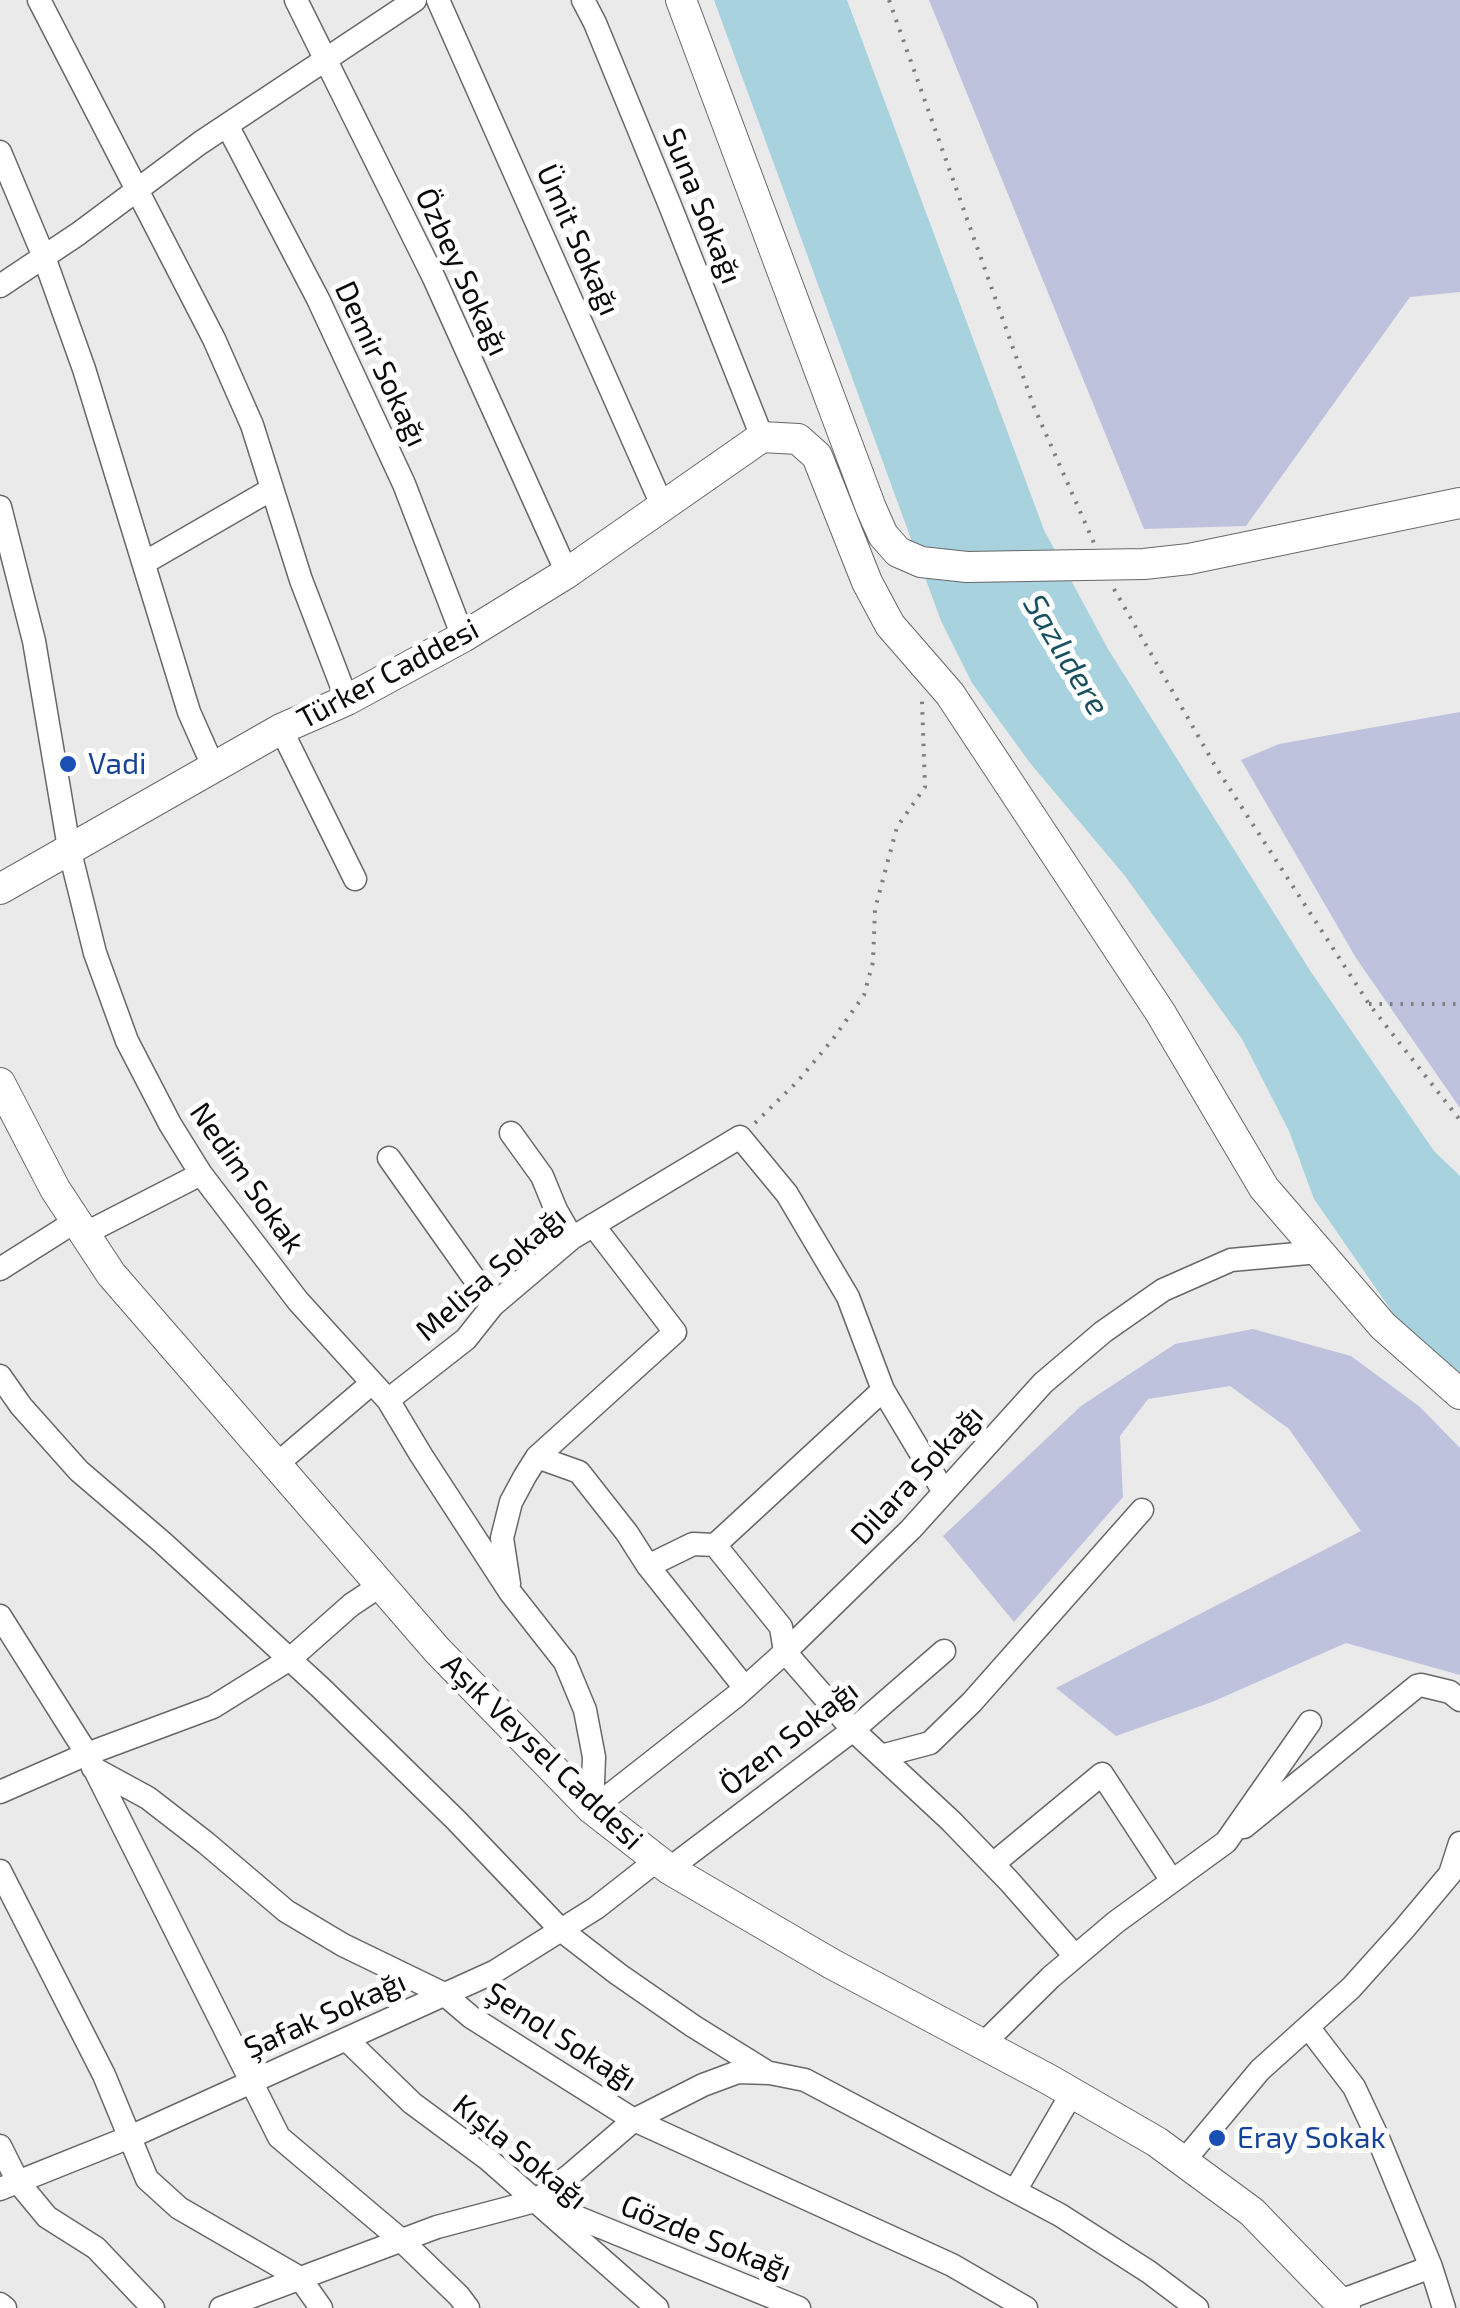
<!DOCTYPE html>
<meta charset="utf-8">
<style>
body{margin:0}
canvas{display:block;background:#eaeaeb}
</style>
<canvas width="1460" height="2308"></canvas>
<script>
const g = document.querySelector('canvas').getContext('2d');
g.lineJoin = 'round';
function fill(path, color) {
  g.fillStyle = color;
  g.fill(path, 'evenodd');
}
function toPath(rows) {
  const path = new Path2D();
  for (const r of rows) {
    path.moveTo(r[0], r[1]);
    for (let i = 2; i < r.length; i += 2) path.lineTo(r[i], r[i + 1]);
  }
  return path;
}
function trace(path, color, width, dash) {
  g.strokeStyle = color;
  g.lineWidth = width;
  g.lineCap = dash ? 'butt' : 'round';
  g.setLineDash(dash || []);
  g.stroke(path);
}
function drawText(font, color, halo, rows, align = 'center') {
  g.font = font + ' "Exo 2",sans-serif';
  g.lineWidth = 10;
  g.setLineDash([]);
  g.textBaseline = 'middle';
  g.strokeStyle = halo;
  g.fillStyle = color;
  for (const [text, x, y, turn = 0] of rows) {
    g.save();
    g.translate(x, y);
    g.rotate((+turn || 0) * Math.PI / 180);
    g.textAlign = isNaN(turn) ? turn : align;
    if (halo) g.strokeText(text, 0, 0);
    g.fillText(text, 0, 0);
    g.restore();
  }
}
fill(toPath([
 [929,0,1460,0,1460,292,1410,297,1246,526,1144,529],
 [1460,712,1460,1108,1356,958,1241,760,1279,744],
 [1253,1329,1351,1356,1420,1407,1460,1448,1460,1675,1346,1643,1212,1702,1116,1736,1056,1688,1361,1531,1289,1429,1230,1386,1148,1399,1120,1436,1123,1497,1014,1622,943,1536,1081,1406,1175,1344]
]), '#bfc2dd');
fill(toPath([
 [714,0,847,0,1044,530,1108,649,1311,972,1434,1151,1460,1176,1460,1387,1400,1323,1314,1199,1289,1131,1242,1039,1125,876,1030,763,972,683,941,621]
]), '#a9d2df');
const street = toPath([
 [39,0,214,339,252,425,301,580,347,700],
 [296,0,434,278,567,573],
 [438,0,662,505],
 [583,0,595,23,669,203,762,437],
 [227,125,318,299,404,484,463,637],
 [0,152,44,257,84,369,189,712,213,766],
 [0,286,78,234,200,143,415,0],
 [0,507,34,641,69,848,95,953,127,1041,170,1124,201,1174,298,1301,388,1400,421,1455,510,1592,565,1662,585,1710,594,1757,592,1809],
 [144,563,272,489],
 [281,729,355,879],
 [511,1133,542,1176,556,1210,572,1238],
 [389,1158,493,1305],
 [84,1234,201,1174],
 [0,1269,76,1221],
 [0,1376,21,1406,79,1471,162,1542,321,1688,457,1821,561,1930,618,1974,693,2026,767,2072],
 [388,1400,466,1339,493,1305,572,1238,740,1137,787,1194,848,1297,883,1390,944,1492],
 [537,1457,579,1472,627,1533,648,1566,745,1688],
 [277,1464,372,1383],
 [715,1545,781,1627,785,1652,853,1730,951,1821,1009,1881,1075,1956],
 [648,1566,693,1544,715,1545,883,1390],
 [509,1584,502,1538,511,1502,525,1476,537,1457,675,1332,593,1225],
 [0,1616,87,1754,279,2137,401,2240,459,2296,468,2308],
 [881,1756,930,1743,972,1702,1142,1510],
 [93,1768,148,1798,206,1843,286,1911,343,1945,444,1994,471,2017,634,2120,952,2265,1026,2308],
 [0,1792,87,1754,213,1707,290,1659,351,1605,381,1585],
 [592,1809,736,1696,785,1652,911,1529,1043,1383,1103,1332,1163,1290,1231,1260,1319,1252],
 [1244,1827,1417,1686,1421,1685,1450,1692,1460,1700],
 [993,1864,1102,1774,1172,1881],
 [669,1869,853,1730,944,1651],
 [0,1871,104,2075,147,2179,179,2208,300,2278,321,2308],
 [1308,2027,1354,2087,1378,2138,1431,2267,1444,2308],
 [346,2039,412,2103,489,2160,657,2308],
 [983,2044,1051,1977,1116,1922,1226,1842,1310,1722],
 [0,2146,18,2182,47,2217,96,2248,153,2308],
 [1183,2162,1260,2070,1351,1988,1404,1929,1450,1874,1460,1843],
 [0,2189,130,2137,494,1972,596,1908,656,1861],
 [1015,2191,1072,2093],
 [552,2207,799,2308],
 [1340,2301,1431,2267],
 [0,2304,5,2308],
 [221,2308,437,2227,535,2201,570,2175,634,2120,703,2085,738,2072,770,2073,805,2080,1060,2215,1149,2272,1197,2308]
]);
const secondary = toPath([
 [681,0,871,508,883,535,898,552,921,562,967,567,1144,564,1189,559,1460,503],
 [0,889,281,729,347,700,463,637,567,573,762,437,798,439,817,456,867,582,890,625,950,694,1160,1012,1264,1188,1383,1326,1460,1394],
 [0,1083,55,1189,111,1274,437,1650,592,1809,669,1869,832,1964,1048,2079,1157,2142,1252,2212,1345,2308]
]);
trace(street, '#676768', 25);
trace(secondary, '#676768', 32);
trace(toPath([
 [889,0,1034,407,1094,543],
 [1114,589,1217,769,1369,1004,1460,1120],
 [1369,1004,1460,1004],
 [755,1123,798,1081,833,1039,864,995,873,962,875,909,897,827,925,787,922,701]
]), '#7e7e7f', 4, [2.5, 8]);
trace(street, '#fff', 22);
trace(secondary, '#fff', 30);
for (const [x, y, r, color] of [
 [68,764,10,"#1a4fb4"],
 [1217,2138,10,"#1a4fb4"]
]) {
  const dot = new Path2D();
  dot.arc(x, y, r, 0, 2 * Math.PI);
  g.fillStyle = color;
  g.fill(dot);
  trace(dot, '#fff', 4);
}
drawText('30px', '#0b0b0c', '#fff', [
 ["Suna Sokağı",702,206,68],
 ["Ümit Sokağı",578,240,66],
 ["Özbey Sokağı",462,272,65],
 ["Demir Sokağı",381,364,65],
 ["Türker Caddesi",388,674,-28],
 ["Nedim Sokak",247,1178,55],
 ["Melisa Sokağı",491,1274,-41],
 ["Dilara Sokağı",917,1475,-47],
 ["Özen Sokağı",789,1738,-38],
 ["Aşık Veysel Caddesi",542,1752,44],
 ["Şafak Sokağı",325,2015,-24],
 ["Şenol Sokağı",561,2037,33],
 ["Kışla Sokağı",520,2152,39],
 ["Gözde Sokağı",706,2238,22]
]);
drawText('30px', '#164399', '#fff', [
 ["Vadi",88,764],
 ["Eray Sokak",1237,2138]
], 'left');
drawText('italic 32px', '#195160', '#fff', [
 ["Sazlıdere",1066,655,59]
]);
</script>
